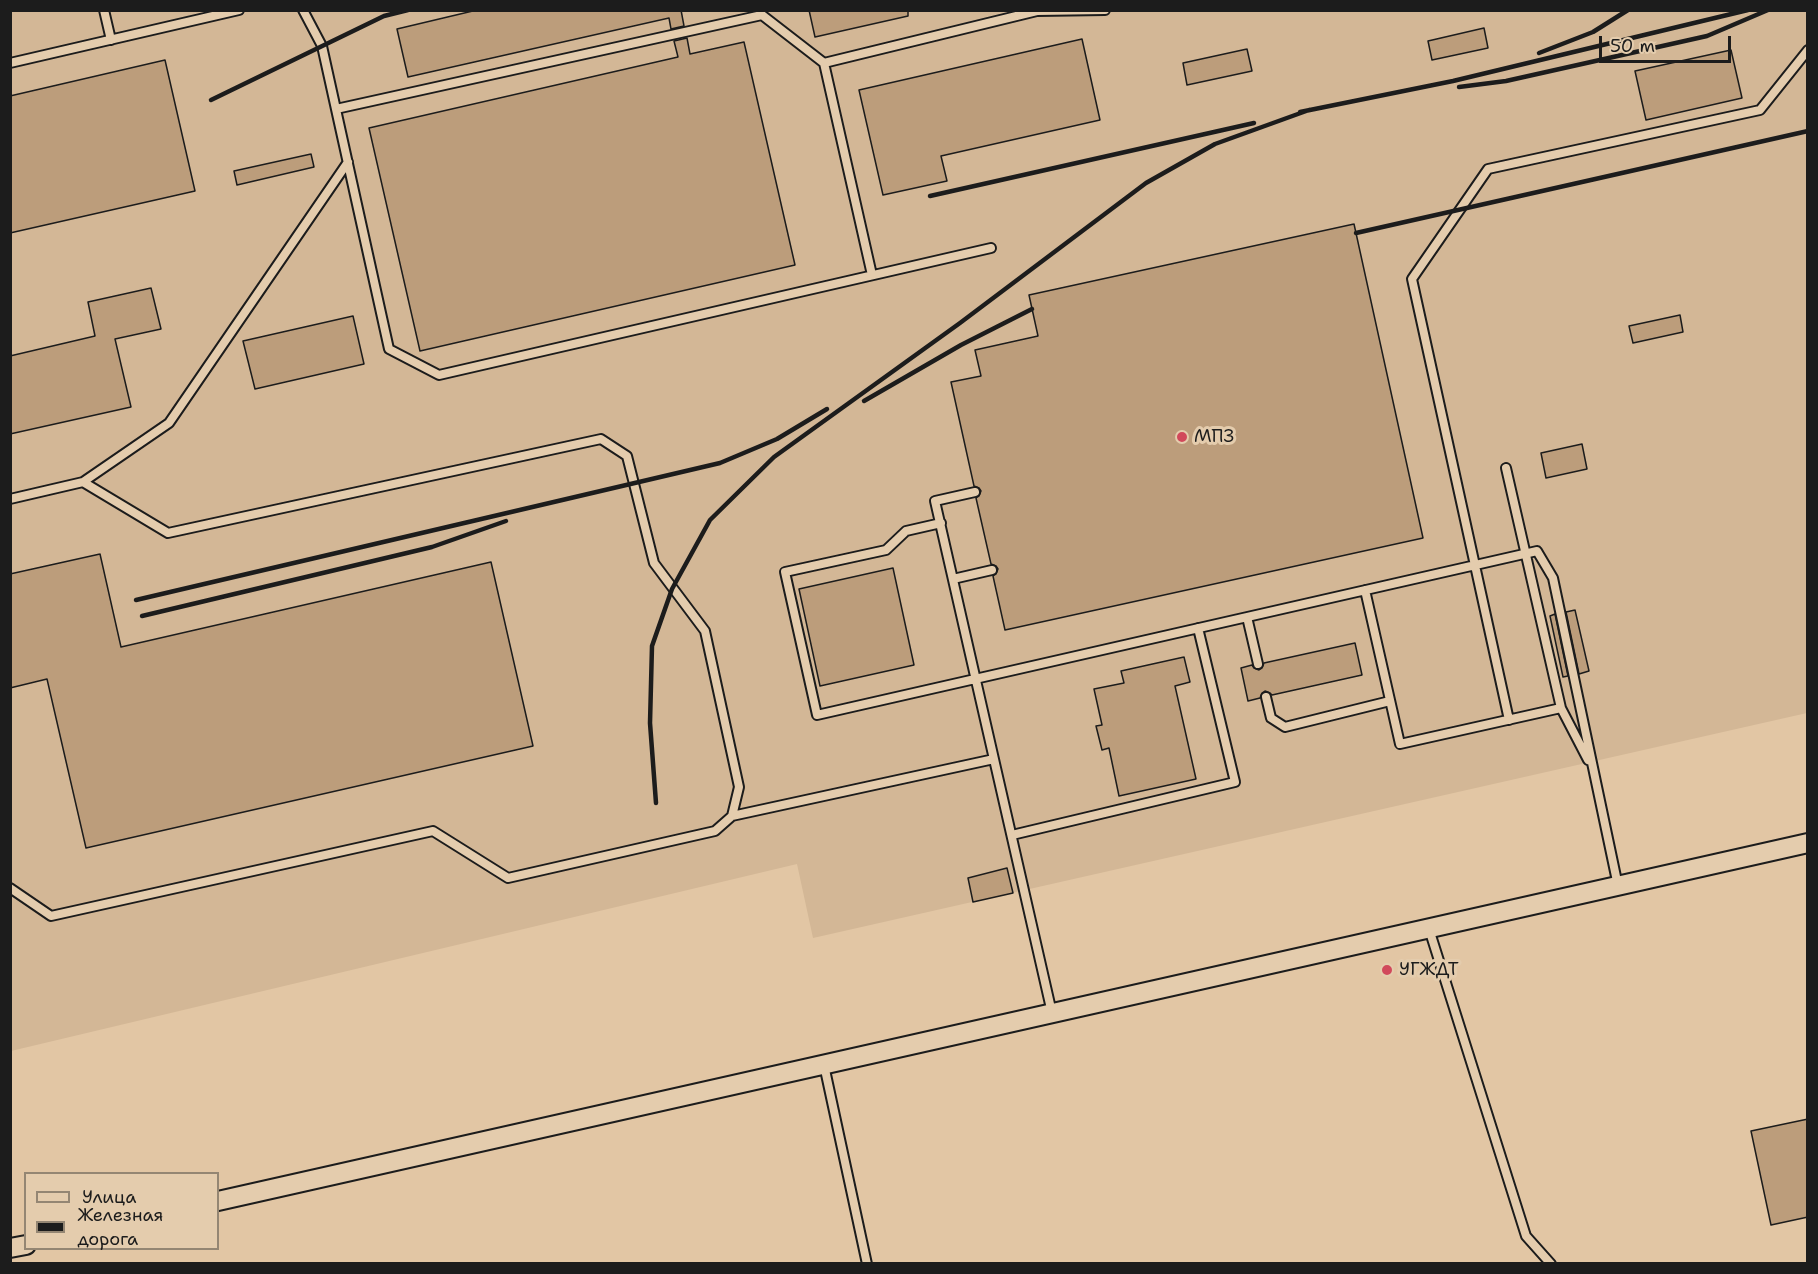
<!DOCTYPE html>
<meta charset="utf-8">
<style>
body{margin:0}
#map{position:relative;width:1818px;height:1274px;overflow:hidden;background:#e2c6a4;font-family:"Shantell Sans",sans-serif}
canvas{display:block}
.frame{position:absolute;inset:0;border:12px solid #1c1c1c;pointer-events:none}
.legend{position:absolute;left:24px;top:1172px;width:195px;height:78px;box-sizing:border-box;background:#e4ccad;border:2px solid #948673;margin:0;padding:8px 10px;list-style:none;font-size:18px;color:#1c1c1c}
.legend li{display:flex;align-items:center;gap:12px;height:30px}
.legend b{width:30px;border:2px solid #948673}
.scale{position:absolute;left:1599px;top:36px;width:132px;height:27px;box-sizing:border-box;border:3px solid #1c1c1c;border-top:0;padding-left:8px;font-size:18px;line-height:21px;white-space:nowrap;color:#1c1c1c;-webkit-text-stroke:4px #e4ccad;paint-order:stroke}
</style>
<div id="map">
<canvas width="1818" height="1274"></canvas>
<div class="frame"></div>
<ul class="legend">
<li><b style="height:8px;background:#e4ccad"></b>Улица</li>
<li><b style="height:8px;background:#1c1c1c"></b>Железная дорога</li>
</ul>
<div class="scale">50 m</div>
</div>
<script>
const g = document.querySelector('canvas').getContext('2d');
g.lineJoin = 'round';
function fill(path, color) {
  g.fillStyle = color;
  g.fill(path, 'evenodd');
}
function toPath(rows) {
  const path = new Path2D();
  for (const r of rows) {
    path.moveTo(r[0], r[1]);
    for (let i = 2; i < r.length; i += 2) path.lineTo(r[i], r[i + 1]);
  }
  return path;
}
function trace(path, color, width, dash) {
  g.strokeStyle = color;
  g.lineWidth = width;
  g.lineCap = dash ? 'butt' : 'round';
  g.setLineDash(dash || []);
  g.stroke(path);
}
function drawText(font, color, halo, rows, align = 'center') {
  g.font = font + ' "Shantell Sans",sans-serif';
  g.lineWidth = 6;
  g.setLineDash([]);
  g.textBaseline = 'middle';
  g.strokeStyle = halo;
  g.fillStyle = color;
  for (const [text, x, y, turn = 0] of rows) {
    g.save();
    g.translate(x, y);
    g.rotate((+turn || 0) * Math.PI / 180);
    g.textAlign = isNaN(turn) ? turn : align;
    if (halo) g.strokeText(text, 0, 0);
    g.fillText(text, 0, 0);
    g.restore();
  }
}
fill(toPath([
 [10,11,1807,11,1807,713,813,938,797,864,11,1051]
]), '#d3b796');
const building = toPath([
 [477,10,681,10,684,26,671,29,669,18,408,77,397,29,477,10],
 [809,10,908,10,908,16,815,37,809,10],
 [1484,28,1488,48,1432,60,1428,41,1484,28],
 [687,38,690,54,744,42,795,265,420,351,369,128,678,57,674,41,687,38],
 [1082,39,1100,120,941,156,947,181,883,195,859,90,1082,39],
 [1247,49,1252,71,1187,85,1183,63,1247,49],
 [1731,50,1742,98,1646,120,1635,71,1731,50],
 [165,60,195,191,10,233,10,96,165,60],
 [311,154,314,167,237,185,234,171,311,154],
 [1354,224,1423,538,1005,630,993,576,996,574,998,569,996,566,991,564,976,498,979,496,981,491,979,488,974,486,951,382,981,376,975,350,1038,336,1029,295,1354,224],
 [151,288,161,329,115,339,131,407,10,434,10,356,95,336,88,302,151,288],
 [1680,315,1683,332,1633,343,1629,326,1680,315],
 [353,316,364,364,255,389,243,341,353,316],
 [1582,444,1587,469,1546,478,1541,453,1582,444],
 [100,554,121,647,491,562,533,746,86,848,47,679,10,688,10,574,100,554],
 [893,568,914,665,820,686,799,589,893,568],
 [1575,610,1589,671,1579,674,1566,612,1575,610],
 [1555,614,1568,676,1563,677,1550,616,1555,614],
 [1355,643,1362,675,1272,695,1270,693,1265,691,1262,693,1260,698,1248,701,1241,668,1252,665,1254,668,1259,670,1262,668,1264,663,1355,643],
 [1184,657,1190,682,1175,686,1196,779,1119,796,1109,748,1102,750,1096,726,1102,725,1094,689,1124,683,1121,671,1184,657],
 [1007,868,1013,893,973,902,968,878,1007,868],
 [1808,1119,1808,1217,1771,1225,1751,1131,1808,1119]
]);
fill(building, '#bc9d7b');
trace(building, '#1c1c1c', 1.5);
const service = toPath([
 [104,10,111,40],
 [303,10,322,46,389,349,439,375,991,248],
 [10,63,239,10],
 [824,63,1037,11,1105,10],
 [336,109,762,15,824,63,872,275],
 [1506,468,1561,708,1588,760],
 [83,482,169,423,348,162],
 [975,492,935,501,1052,1013],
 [10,499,83,482,168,533,601,439,627,456,654,563,705,631,739,787,732,816],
 [941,523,906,531,886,550,785,572,817,715,1537,551,1553,578,1618,886],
 [953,579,992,570],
 [1365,590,1400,744,1561,708],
 [1247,617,1258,664],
 [1266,697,1271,718,1285,727,1390,701],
 [1509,720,1412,279,1488,169,1760,110,1808,50],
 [1012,835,1235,782,1198,628],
 [10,888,51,916,433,831,508,878,715,831,732,816,994,759],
 [1429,929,1526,1236,1551,1264],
 [824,1065,867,1264]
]);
const tertiary = toPath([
 [218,1201,1808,843],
 [10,1248,26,1245]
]);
trace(service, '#1c1c1c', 12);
trace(tertiary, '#1c1c1c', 22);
trace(service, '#e4ccad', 8);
trace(tertiary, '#e4ccad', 18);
trace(toPath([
 [1539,53,1593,32,1628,10],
 [1459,87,1506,81,1707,36,1768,10],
 [211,100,384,16,408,10],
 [1300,112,1453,81,1748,10],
 [930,196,1254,123],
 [1356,233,1808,131],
 [864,401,961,345,1032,309],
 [136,600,720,463,777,439,827,409],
 [142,616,432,547,506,521],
 [656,803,650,723,652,646,672,589,710,520,774,457,960,323,1146,183,1215,144,1309,110]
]), '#1c1c1c', 4.5);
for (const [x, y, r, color] of [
 [1182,437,6,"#d1495b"],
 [1387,970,6,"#d1495b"]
]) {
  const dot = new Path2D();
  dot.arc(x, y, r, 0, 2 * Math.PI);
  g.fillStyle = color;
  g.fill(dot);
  trace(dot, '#e4ccad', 2);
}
drawText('18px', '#1c1c1c', '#e4ccad', [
 ["МПЗ",1194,437],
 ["УГЖДТ",1399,970]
], 'left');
</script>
